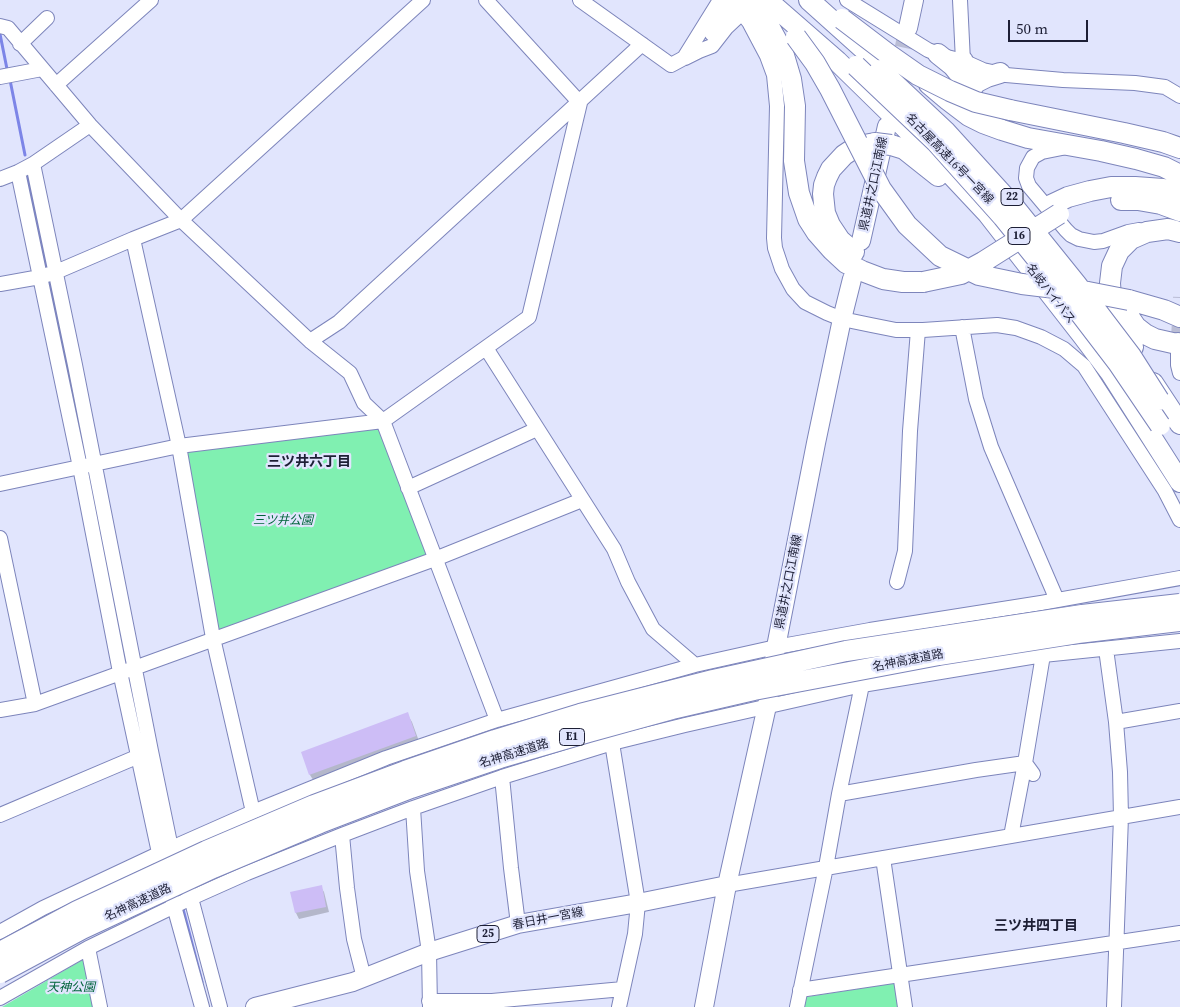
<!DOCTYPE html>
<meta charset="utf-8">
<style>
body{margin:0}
#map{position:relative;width:1180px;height:1007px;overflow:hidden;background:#e1e5fd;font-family:"Source Serif 4",serif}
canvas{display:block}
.scale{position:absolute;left:1008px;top:20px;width:80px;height:22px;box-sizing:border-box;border:2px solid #1d1f35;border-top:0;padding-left:6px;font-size:15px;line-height:18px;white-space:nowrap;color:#1d1f35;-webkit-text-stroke:4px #e1e5fd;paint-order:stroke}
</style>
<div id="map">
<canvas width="1180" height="1007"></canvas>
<div class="scale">50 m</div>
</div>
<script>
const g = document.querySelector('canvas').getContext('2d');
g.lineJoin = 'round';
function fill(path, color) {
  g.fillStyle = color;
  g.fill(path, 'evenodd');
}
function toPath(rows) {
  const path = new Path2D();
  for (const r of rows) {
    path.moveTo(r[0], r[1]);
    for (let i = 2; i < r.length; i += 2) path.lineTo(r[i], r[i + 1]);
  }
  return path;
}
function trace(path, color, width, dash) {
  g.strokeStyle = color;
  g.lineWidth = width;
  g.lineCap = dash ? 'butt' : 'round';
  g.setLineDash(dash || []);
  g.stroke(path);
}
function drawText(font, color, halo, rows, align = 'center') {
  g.font = font + ' "Source Serif 4","Noto Sans JP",serif';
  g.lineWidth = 4.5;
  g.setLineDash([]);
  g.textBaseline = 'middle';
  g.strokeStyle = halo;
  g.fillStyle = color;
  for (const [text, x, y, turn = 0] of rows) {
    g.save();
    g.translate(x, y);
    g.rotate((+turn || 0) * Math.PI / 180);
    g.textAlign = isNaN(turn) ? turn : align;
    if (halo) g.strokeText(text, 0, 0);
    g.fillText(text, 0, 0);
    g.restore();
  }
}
fill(toPath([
 [383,421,435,559,213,638,179,446],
 [84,959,95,1007,2,1007],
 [896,983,899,1007,804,1007,806,997]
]), '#80f0b1');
fill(toPath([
 [407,714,412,722,420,744,315,783,310,775,302,753],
 [321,887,324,892,329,912,299,919,296,913,292,893]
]), '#0003');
trace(toPath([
 [0,34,7,69],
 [10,80,25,155],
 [28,177,47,267],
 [49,281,72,396],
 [98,521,116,611],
 [183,909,202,982]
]), '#7c85e7', 3);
fill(toPath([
 [408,712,416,736,309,775,301,752],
 [322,885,326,907,295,913,290,892]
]), '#cdbdf6');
trace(toPath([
 [1178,340,1180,297]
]), '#babdd5', 14, [14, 7]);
trace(toPath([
 [898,74,908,28]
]), '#babdd5', 18, [18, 9]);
const minor = toPath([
 [580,0,671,65,684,58,720,0],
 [731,0,749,22,767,56,774,75,777,106,774,238,775,248,782,269,793,289,805,302,827,313,842,319,871,325,896,330,923,330,997,325,1016,328,1041,337,1064,349,1084,366,1165,491,1180,520],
 [847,0,928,50,943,56,963,61,983,70,1006,75,1063,80,1135,83,1165,87,1180,96],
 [960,0,963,61],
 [0,26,8,28,90,125,181,220,310,341,350,373,364,403,383,421,497,720],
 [712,34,729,7],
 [20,44,47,18],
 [685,58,699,51,712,46,726,28,742,13],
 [0,77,42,69],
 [56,85,151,0],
 [1062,148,1042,152,1033,157,1027,168,1026,178,1029,186,1066,230,1071,235,1079,239,1094,242,1103,241,1128,232,1139,230],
 [33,164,75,365,151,751,171,848,175,856],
 [18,172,80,467,120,672,161,862],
 [0,179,18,172,33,164,90,125],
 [133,239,179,446,213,638,253,812],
 [0,284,40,277,56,272,133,239,181,220,423,0],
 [962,327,976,399,991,447,1057,600],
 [1178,340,1178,365,1180,373],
 [310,341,339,322,642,44],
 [486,348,614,549,628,582,653,629,695,665],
 [0,484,179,446,383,421,529,317,580,103,486,0],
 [408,488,537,429],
 [0,538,35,704],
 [897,582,905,551,910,431,918,330],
 [1106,649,1116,722,1120,772,1121,817,1114,1007],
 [0,710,35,704,435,559,582,500],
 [1116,722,1180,711],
 [612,743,638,903,635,934,619,1007],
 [502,777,511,868,518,924],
 [839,794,976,770,1025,763,1033,774],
 [413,808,417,871,429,952,430,1007],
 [0,815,146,753],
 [342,835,347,888,354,939,364,978],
 [1011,836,1025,763,1043,655],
 [883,858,905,1007],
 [727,885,1180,807],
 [188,890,191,898,220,1007],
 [172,899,202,1007],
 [0,932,43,908,158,854,253,812,386,758,497,720,695,665,776,647,870,630,1041,603,1180,578],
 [88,948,100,1007],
 [800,990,1180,933],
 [0,998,88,948,191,898,247,873,342,835,413,808,502,777,612,743,685,725,862,685,1043,655,1180,641],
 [429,1001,492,1001,623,989],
 [797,1007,826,867,839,794,862,685]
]);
const major = toPath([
 [908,28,914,0],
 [861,241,887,126],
 [255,1007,353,982,429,952,518,924,638,903,727,885],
 [704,1007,727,885,767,706,776,647,816,443,842,319,852,279]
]);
const highway = toPath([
 [747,0,764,17,783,52,791,79,795,106,794,161,799,193,808,219,817,233,832,250,846,263,862,271,883,279,903,282,923,282],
 [767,0,837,61,928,150,988,214,1083,336,1110,372,1180,482],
 [809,0,897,79],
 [938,54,953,66,966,82],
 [963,61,968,83,975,103,982,113],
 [929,84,948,100,969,116,983,123,1002,130,1028,138,1101,151,1136,159,1164,167,1180,175],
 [971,92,973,86,977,82,987,77,1000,73],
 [1010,110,1124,133,1163,142,1180,148],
 [891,145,904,149,938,176],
 [1121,200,1138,200,1161,204,1180,211],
 [1051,205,1068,197,1090,191,1111,187,1135,187,1163,189,1180,193],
 [854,252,840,240,830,225,825,213,823,194,824,185,827,177,831,169,844,155,853,149,864,145,875,143],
 [1129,300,1164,310,1180,317],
 [1121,305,1136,327,1145,334,1155,339,1177,344],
 [1133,347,1123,334,1117,320,1111,297,1110,283,1112,266,1119,251,1131,239,1147,232,1168,229,1180,232],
 [1153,383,1180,424]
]);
trace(minor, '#7d85bb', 16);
trace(major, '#7d85bb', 20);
trace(highway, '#7d85bb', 22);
trace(minor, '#fff', 14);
trace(major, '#fff', 18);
trace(highway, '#fff', 20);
const highwayBridge = toPath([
 [842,19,888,54,918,75,950,91,976,102,1010,110],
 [796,37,815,63,830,89,881,189,907,225,940,256,979,275,1022,284,1088,292,1129,300],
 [856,66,936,142,1003,217,1066,295,1118,363,1160,425],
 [880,70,945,131,1015,208,1077,285,1131,356,1159,400],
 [875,143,891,145],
 [923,282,961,274,983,262,1059,214],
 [0,952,77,911,206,851,314,805,405,771,495,740,580,714,713,680,846,651,1082,615,1180,604],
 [0,973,82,929,213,868,320,823,411,788,500,758,589,732,672,709,754,690,939,655,1078,633,1180,621]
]);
trace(highwayBridge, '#7d85bb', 22, []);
trace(highwayBridge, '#fff', 20);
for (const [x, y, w] of [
 [1012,197,22],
 [1019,236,22],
 [572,737,25],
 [488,934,22]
]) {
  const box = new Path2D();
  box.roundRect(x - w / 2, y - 8.5, w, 17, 4);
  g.fillStyle = '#e1e5fd';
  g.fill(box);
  trace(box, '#1d1f35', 1);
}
drawText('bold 11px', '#1d1f35', null, [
 ["22",1012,197],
 ["16",1019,236],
 ["E1",572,737],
 ["25",488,934]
]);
drawText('12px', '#1d1f35', '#e1e5fd', [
 ["名古屋高速16号一宮線",949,159,46],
 ["県道井之口江南線",874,184,-78],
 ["名岐バイパス",1050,294,52],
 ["県道井之口江南線",789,582,-79],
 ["名神高速道路",908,661,-11],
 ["名神高速道路",514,754,-17],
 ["名神高速道路",138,903,-25],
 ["春日井一宮線",548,919,-11]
]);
drawText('italic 12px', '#00643b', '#e1e5fd', [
 ["三ツ井公園",283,521],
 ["天神公園",71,988]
]);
drawText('bold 14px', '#1d1f35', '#e1e5fd', [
 ["三ツ井六丁目",309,462],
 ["三ツ井四丁目",1036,926]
]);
</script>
